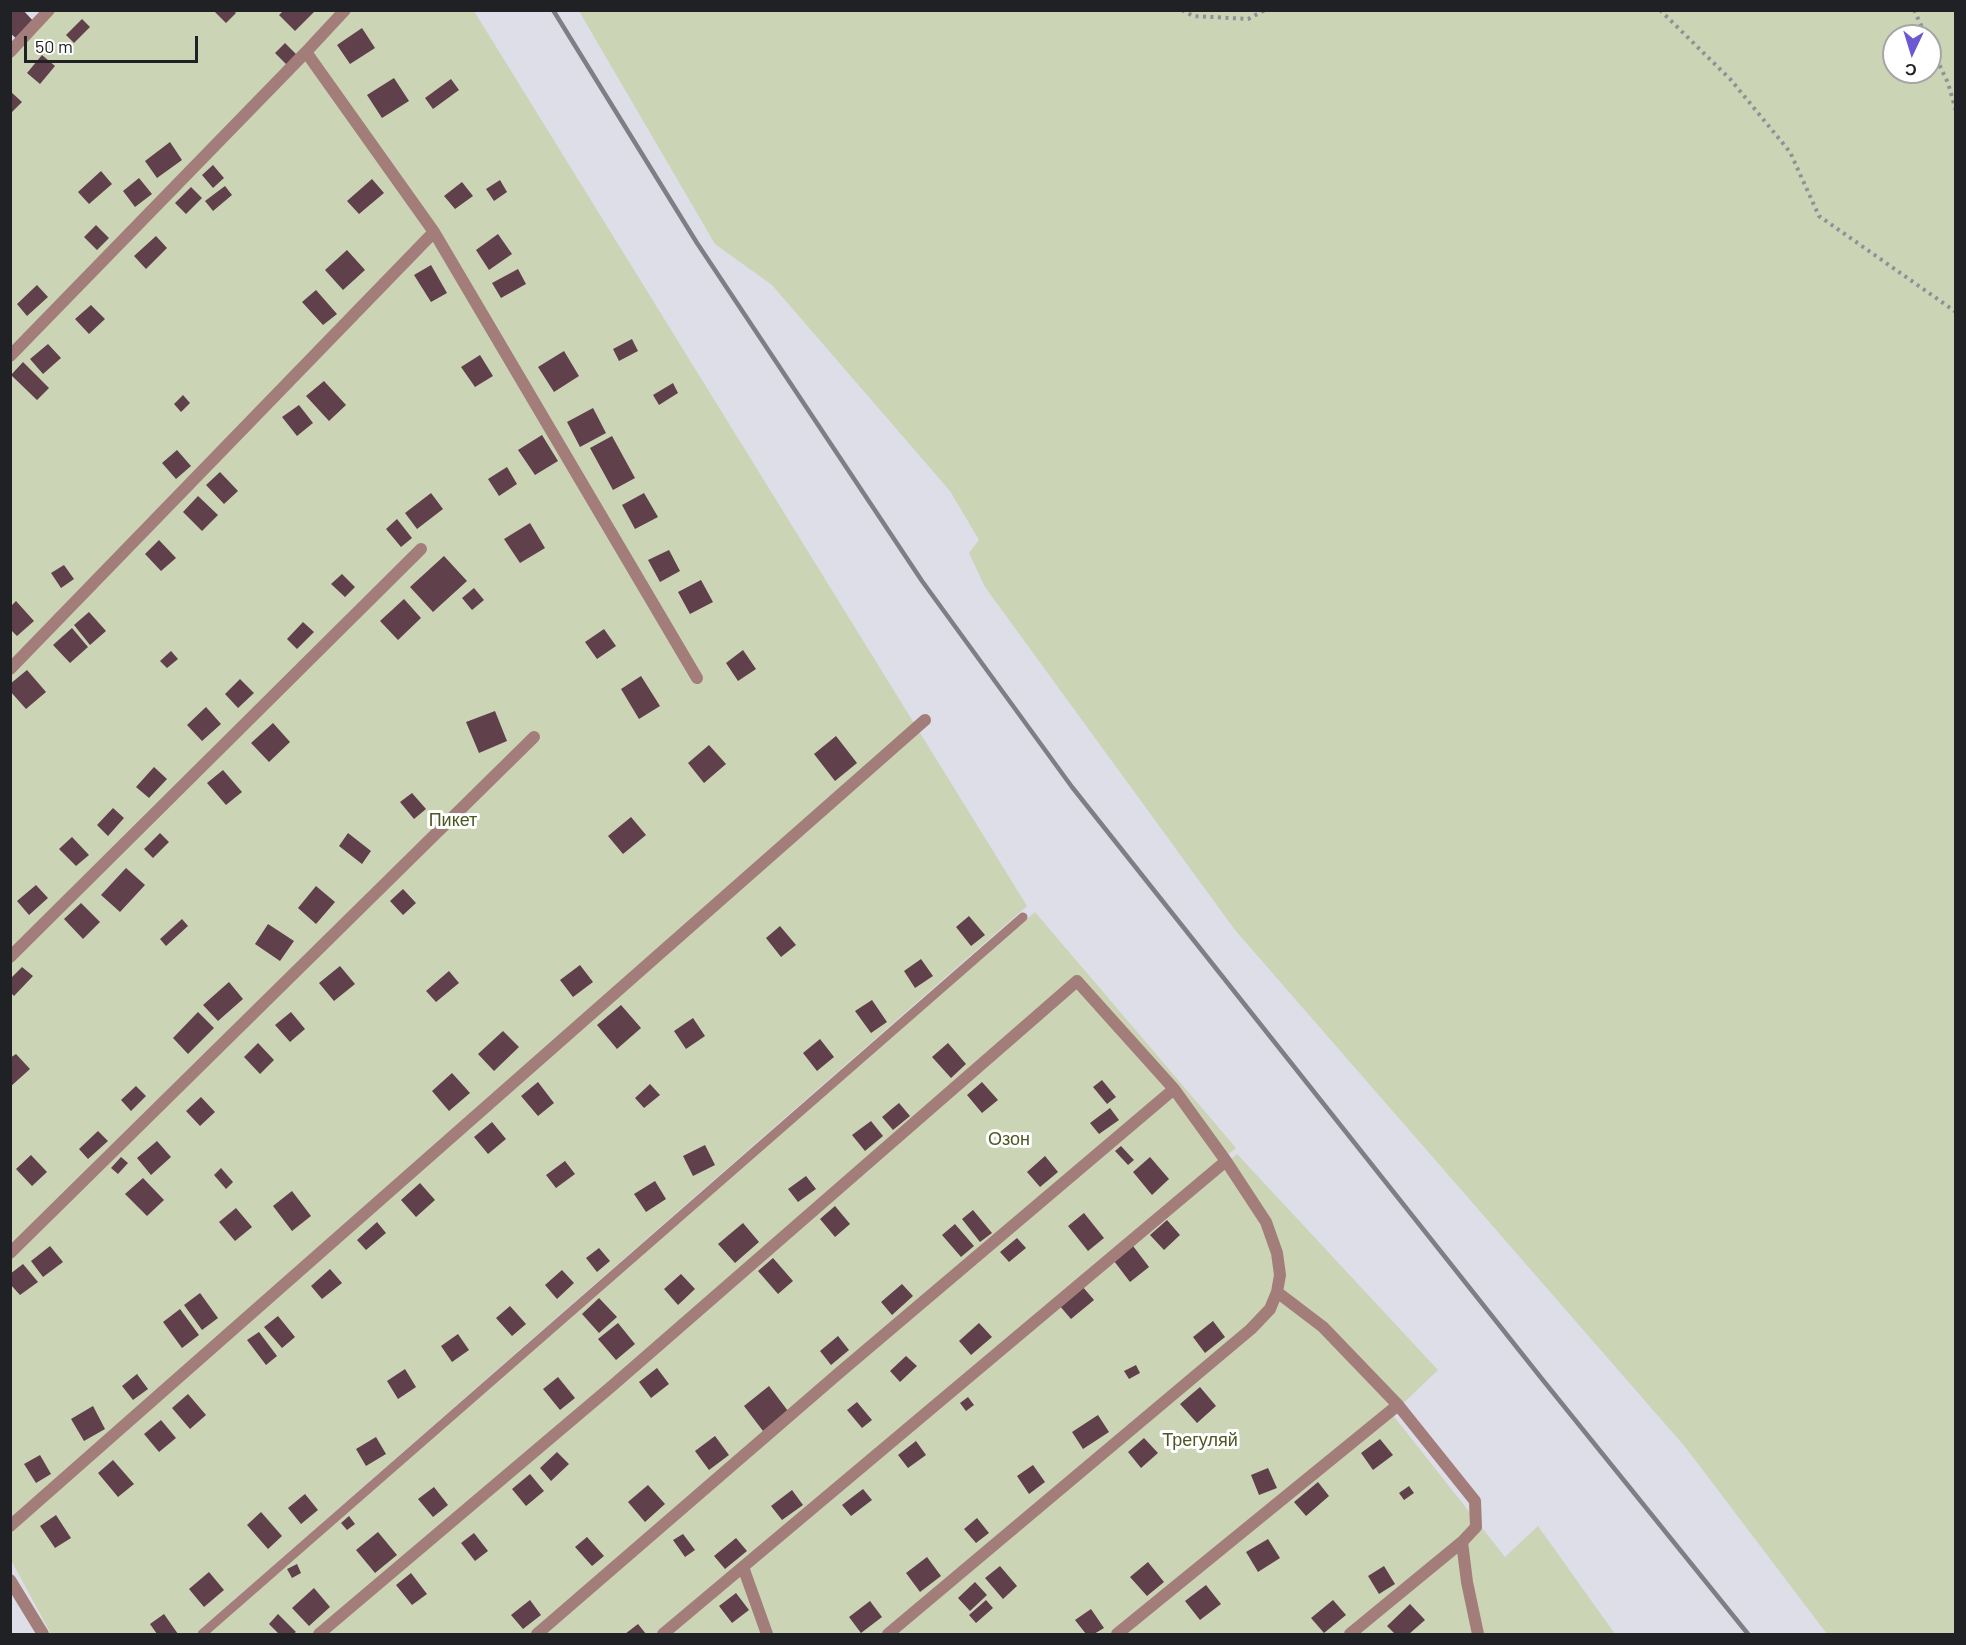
<!DOCTYPE html>
<meta charset="utf-8">
<style>
body{margin:0}
#map{position:relative;width:1966px;height:1645px;overflow:hidden;background:#dddee8;font-family:Barlow,sans-serif}
canvas{display:block}
.frame{position:absolute;inset:0;border:12px solid #202124;pointer-events:none}
.north{position:absolute;left:1882px;top:24px;width:60px;height:60px;box-sizing:border-box;background:#fff;border:2px solid #a6a6a7;border-radius:50%;rotate:184deg;font-size:16px;font-weight:700;line-height:24px;text-align:center;color:#202124}
.north::after{content:'';display:block;margin:auto;width:21px;height:27px;background:#6b58d2;clip-path:polygon(50% 0,100% 100%,50% 72%,0 100%)}
.scale{position:absolute;left:24px;top:36px;width:174px;height:27px;box-sizing:border-box;border:3px solid #202124;border-top:0;padding-left:8px;font-size:18px;line-height:21px;white-space:nowrap;color:#202124;-webkit-text-stroke:4px #fff;paint-order:stroke}
</style>
<div id="map">
<canvas width="1966" height="1645"></canvas>
<div class="frame"></div>
<div class="north">С</div>
<div class="scale">50 m</div>
</div>
<script>
const g = document.querySelector('canvas').getContext('2d');
g.lineJoin = 'round';
function fill(path, color) {
  g.fillStyle = color;
  g.fill(path, 'evenodd');
}
function toPath(rows) {
  const path = new Path2D();
  for (const r of rows) {
    path.moveTo(r[0], r[1]);
    for (let i = 2; i < r.length; i += 2) path.lineTo(r[i], r[i + 1]);
  }
  return path;
}
function trace(path, color, width, dash) {
  g.strokeStyle = color;
  g.lineWidth = width;
  g.lineCap = dash ? 'butt' : 'round';
  g.setLineDash(dash || []);
  g.stroke(path);
}
function drawText(font, color, halo, rows, align = 'center') {
  g.font = font + ' Barlow,sans-serif';
  g.lineWidth = 6;
  g.setLineDash([]);
  g.textBaseline = 'middle';
  g.strokeStyle = halo;
  g.fillStyle = color;
  for (const [text, x, y, turn = 0] of rows) {
    g.save();
    g.translate(x, y);
    g.rotate((+turn || 0) * Math.PI / 180);
    g.textAlign = isNaN(turn) ? turn : align;
    if (halo) g.strokeText(text, 0, 0);
    g.fillText(text, 0, 0);
    g.restore();
  }
}
fill(toPath([
 [49,11,474,11,1027,906,195,1634,51,1634,11,1560,10,52],
 [579,11,1955,11,1955,1634,1827,1634,1686,1448,1235,930,985,587,969,553,979,540,950,491,772,285,715,244],
 [1894,36,1930,36,1930,72,1894,72],
 [1035,912,1236,1148,659,1634,207,1634],
 [1237,1154,1438,1370,1392,1414,1505,1557,1538,1526,1615,1634,671,1634]
]), '#ccd4b6');
fill(toPath([
 [10,10,23,10,35,23,18,40,10,33],
 [213,10,233,10,236,13,226,23],
 [284,10,316,10,295,31,279,15],
 [82,19,90,27,74,43,66,35],
 [362,28,375,48,350,64,337,45],
 [285,43,298,56,288,66,275,53],
 [42,55,55,66,40,84,27,73],
 [394,78,409,101,382,118,367,95],
 [451,79,459,90,433,109,425,98],
 [10,91,22,102,10,114],
 [170,142,182,160,157,178,145,161],
 [213,165,224,178,213,188,202,175],
 [101,171,112,184,89,204,78,192],
 [139,178,152,194,135,207,123,191],
 [372,179,384,193,359,214,347,201],
 [500,180,507,192,494,201,486,189],
 [462,182,473,196,455,209,444,196],
 [225,186,232,195,213,211,205,201],
 [191,187,202,198,186,214,175,203],
 [96,225,109,238,97,250,84,237],
 [498,234,512,254,489,270,476,250],
 [156,236,167,248,146,269,134,256],
 [347,250,365,270,343,290,325,270],
 [431,265,447,293,431,302,414,275],
 [518,269,526,284,501,298,492,283],
 [37,285,48,297,27,316,17,304],
 [316,290,337,314,323,325,302,302],
 [91,305,105,319,89,334,75,319],
 [632,339,638,351,619,361,613,349],
 [48,344,61,358,43,374,30,359],
 [564,351,579,376,554,392,538,367],
 [480,355,493,376,475,387,461,367],
 [23,362,49,388,37,400,11,375],
 [324,381,346,405,329,421,306,396],
 [673,383,678,393,659,405,653,395],
 [183,395,190,403,181,412,174,404],
 [299,405,313,423,297,436,282,417],
 [593,408,606,433,580,447,567,422],
 [542,435,558,461,535,475,518,450],
 [612,436,635,478,613,490,590,448],
 [177,450,191,466,176,479,162,463],
 [507,467,517,484,499,496,488,479],
 [220,472,238,491,224,504,206,485],
 [431,493,443,509,417,529,405,513],
 [644,493,658,517,635,529,622,505],
 [198,496,218,515,202,531,183,512],
 [397,519,412,538,401,547,386,529],
 [530,523,545,548,520,563,504,539],
 [159,540,176,558,161,571,145,554],
 [669,550,680,571,660,582,648,560],
 [444,556,467,581,433,612,410,587],
 [64,565,74,579,61,588,51,573],
 [342,574,355,587,345,597,331,584],
 [701,580,713,602,690,614,678,592],
 [474,588,484,600,472,610,462,598],
 [404,599,421,618,398,640,380,621],
 [16,601,34,621,17,636,10,629,10,607],
 [89,612,106,631,90,645,74,625],
 [303,622,314,632,297,649,287,639],
 [72,628,88,647,70,663,53,645],
 [604,629,616,646,597,659,585,642],
 [743,650,756,669,738,681,726,663],
 [171,651,178,659,167,668,160,661],
 [27,670,46,692,26,709,10,691,10,684],
 [641,676,660,706,639,719,621,689],
 [240,679,254,693,238,708,225,694],
 [206,707,221,724,202,741,187,725],
 [495,711,507,741,479,753,466,722],
 [273,723,290,742,269,762,251,743],
 [836,736,857,763,835,781,814,754],
 [709,745,726,764,704,783,688,763],
 [154,767,167,779,149,798,136,787],
 [223,770,242,792,226,805,207,783],
 [412,793,426,809,414,819,400,802],
 [113,808,124,818,108,836,97,825],
 [631,817,646,835,623,854,608,836],
 [160,833,169,842,153,858,144,849],
 [348,833,371,851,362,864,339,846],
 [72,837,89,855,76,866,59,849],
 [126,868,145,885,120,912,101,895],
 [36,885,48,898,29,915,17,901],
 [316,886,335,902,316,924,298,908],
 [403,889,416,903,403,915,390,901],
 [81,903,100,922,83,939,64,919],
 [969,916,985,935,971,946,956,927],
 [182,919,188,926,166,946,160,939],
 [268,924,294,941,280,961,255,944],
 [780,926,796,945,781,957,766,938],
 [921,959,933,976,915,988,904,971],
 [580,965,593,982,573,997,560,980],
 [340,966,355,984,334,1001,319,983],
 [22,967,33,976,14,996,10,992,10,979],
 [449,971,459,983,436,1002,426,991],
 [229,982,243,999,218,1021,203,1005],
 [872,1000,887,1022,871,1033,855,1011],
 [621,1005,641,1028,617,1049,597,1025],
 [198,1012,214,1028,188,1054,173,1038],
 [291,1012,305,1029,290,1042,275,1025],
 [693,1018,705,1036,686,1049,674,1031],
 [503,1031,519,1047,494,1071,478,1054],
 [820,1039,834,1057,817,1071,803,1053],
 [258,1043,274,1060,260,1074,244,1057],
 [948,1043,966,1064,951,1078,932,1057],
 [16,1054,30,1069,10,1087,10,1058],
 [452,1073,470,1093,449,1111,432,1091],
 [1102,1080,1116,1097,1107,1104,1093,1087],
 [538,1082,554,1103,538,1116,521,1096],
 [982,1082,998,1100,982,1113,967,1095],
 [650,1084,660,1095,644,1108,635,1098],
 [136,1086,146,1096,131,1111,121,1100],
 [201,1097,215,1112,200,1126,186,1111],
 [899,1103,910,1116,893,1130,882,1117],
 [1110,1108,1119,1120,1099,1134,1090,1123],
 [871,1121,883,1136,865,1151,852,1135],
 [492,1122,506,1139,488,1154,474,1137],
 [98,1131,108,1141,88,1159,79,1149],
 [157,1141,171,1157,151,1175,137,1158],
 [705,1145,715,1165,693,1176,683,1156],
 [1121,1146,1134,1160,1128,1165,1115,1151],
 [31,1155,47,1172,32,1186,16,1169],
 [1045,1156,1058,1172,1040,1187,1027,1172],
 [121,1157,128,1163,118,1174,111,1168],
 [1150,1157,1169,1179,1152,1195,1133,1172],
 [565,1161,575,1174,556,1188,546,1175],
 [221,1168,233,1182,226,1189,214,1175],
 [806,1176,816,1189,798,1202,788,1189],
 [143,1178,164,1200,147,1216,125,1194],
 [655,1181,666,1199,646,1212,634,1194],
 [420,1183,435,1200,416,1217,401,1200],
 [292,1191,311,1216,292,1231,273,1206],
 [835,1206,850,1224,835,1237,820,1219],
 [236,1208,252,1227,235,1241,219,1222],
 [973,1210,992,1233,980,1242,962,1219],
 [1084,1213,1104,1238,1088,1251,1068,1226],
 [1167,1220,1180,1235,1164,1250,1150,1235],
 [377,1222,386,1233,366,1250,357,1240],
 [743,1223,759,1242,735,1263,718,1244],
 [955,1224,974,1246,961,1257,942,1235],
 [1017,1238,1026,1248,1009,1262,1000,1252],
 [50,1246,63,1262,43,1277,31,1261],
 [1133,1246,1149,1267,1130,1282,1114,1261],
 [599,1248,610,1261,597,1272,586,1258],
 [773,1258,793,1281,778,1294,758,1271],
 [23,1264,38,1282,20,1295,10,1284,10,1274],
 [330,1269,342,1283,322,1299,311,1286],
 [562,1270,574,1283,557,1299,545,1285],
 [681,1274,695,1289,678,1305,664,1289],
 [902,1284,913,1296,892,1315,881,1302],
 [1082,1286,1094,1300,1071,1319,1059,1305],
 [200,1293,218,1318,202,1330,184,1305],
 [599,1298,617,1317,599,1333,582,1314],
 [510,1306,526,1324,512,1336,496,1318],
 [180,1309,199,1335,182,1348,163,1322],
 [278,1316,295,1337,282,1348,264,1327],
 [1213,1321,1225,1337,1205,1353,1193,1337],
 [618,1323,635,1344,616,1360,598,1339],
 [979,1323,992,1337,971,1355,959,1341],
 [259,1332,277,1356,266,1365,247,1340],
 [458,1334,469,1350,452,1362,441,1346],
 [838,1336,849,1350,831,1365,820,1351],
 [906,1356,917,1366,900,1382,890,1371],
 [1136,1365,1140,1373,1129,1379,1124,1371],
 [657,1368,669,1384,651,1398,639,1382],
 [405,1369,416,1387,398,1399,387,1381],
 [137,1374,148,1389,133,1400,122,1386],
 [558,1377,575,1398,560,1410,543,1389],
 [769,1386,788,1411,763,1431,744,1406],
 [1200,1387,1216,1406,1197,1423,1180,1404],
 [188,1394,206,1415,190,1429,172,1408],
 [968,1397,974,1405,966,1411,960,1403],
 [857,1402,872,1420,862,1428,847,1410],
 [93,1406,105,1429,84,1441,71,1419],
 [1098,1415,1109,1432,1083,1449,1072,1432],
 [161,1420,176,1438,159,1452,144,1434],
 [715,1436,729,1455,709,1470,695,1451],
 [376,1437,386,1454,366,1466,356,1449],
 [1144,1438,1158,1453,1141,1468,1128,1452],
 [1380,1439,1393,1455,1373,1470,1361,1453],
 [916,1441,926,1455,908,1468,898,1455],
 [557,1452,569,1464,551,1481,540,1468],
 [40,1455,51,1474,36,1483,24,1464],
 [113,1460,134,1484,118,1497,98,1473],
 [1033,1465,1045,1482,1029,1494,1017,1476],
 [1268,1468,1277,1488,1259,1495,1251,1475],
 [530,1474,544,1491,526,1506,512,1489],
 [1318,1482,1329,1496,1306,1516,1294,1502],
 [648,1485,665,1504,645,1522,628,1502],
 [1409,1486,1414,1493,1404,1500,1399,1493],
 [434,1487,448,1505,433,1517,418,1499],
 [863,1489,872,1500,851,1516,842,1505],
 [792,1490,803,1505,782,1520,771,1506],
 [305,1494,318,1510,301,1524,288,1508],
 [261,1512,282,1536,268,1549,247,1525],
 [56,1515,71,1538,55,1548,40,1526],
 [349,1516,355,1524,347,1530,341,1523],
 [977,1518,989,1533,976,1543,964,1529],
 [378,1532,397,1555,375,1573,356,1550],
 [474,1533,488,1551,475,1561,461,1543],
 [683,1534,695,1550,685,1557,673,1540],
 [587,1537,604,1556,592,1566,575,1547],
 [736,1538,747,1551,725,1569,714,1556],
 [1268,1539,1280,1558,1258,1572,1246,1552],
 [927,1557,941,1576,920,1592,906,1573],
 [1148,1562,1164,1582,1147,1596,1130,1577],
 [297,1564,301,1573,292,1578,287,1569],
 [1000,1566,1017,1586,1003,1599,985,1578],
 [1384,1566,1395,1584,1379,1594,1368,1576],
 [209,1572,224,1590,204,1607,189,1589],
 [411,1573,427,1594,412,1605,396,1585],
 [975,1582,987,1595,970,1611,958,1598],
 [1206,1585,1221,1604,1200,1620,1185,1601],
 [314,1588,330,1607,309,1626,292,1608],
 [736,1593,749,1610,732,1623,719,1606],
 [530,1600,541,1615,523,1629,511,1615],
 [986,1600,993,1608,976,1623,969,1615],
 [1333,1600,1346,1615,1324,1633,1311,1618],
 [870,1601,882,1617,861,1633,849,1617],
 [1410,1604,1425,1620,1409,1634,1395,1634,1387,1626],
 [1091,1609,1104,1628,1094,1634,1086,1634,1075,1620],
 [164,1614,178,1634,157,1634,150,1624],
 [278,1614,296,1632,293,1634,279,1634,269,1624],
 [638,1624,646,1634,625,1634]
]), '#5f404b');
trace(toPath([
 [1182,10,1193,16,1248,19,1265,10],
 [1660,10,1731,80,1790,152,1819,216,1956,312],
 [1914,10,1926,36],
 [1930,45,1948,83,1956,111]
]), '#909198', 4, [3, 4.5]);
trace(toPath([
 [202,1634,1023,917]
]), '#a37d79', 9);
trace(toPath([
 [10,52,49,10],
 [306,52,345,10],
 [10,356,306,52,434,232,697,678],
 [10,669,434,232],
 [10,957,421,549],
 [10,1253,534,737],
 [1277,1292,1323,1327,1398,1405,1475,1501,1476,1527,1462,1542],
 [10,1526,925,720],
 [743,1567,767,1634],
 [319,1634,612,1386,1077,981,1174,1089,1226,1161,1266,1222,1277,1253,1280,1275,1277,1292,1270,1309,1251,1329,888,1634],
 [537,1634,839,1373,1174,1089],
 [663,1634,1226,1161],
 [1117,1634,1398,1405],
 [1350,1634,1462,1542,1467,1582,1478,1634]
]), '#a37d79', 12);
trace(toPath([
 [10,1580,43,1634]
]), '#a37d79', 12);
trace(toPath([
 [553,10,697,243,922,581,1072,787,1542,1379,1748,1634]
]), '#7e7f85', 4.5);
drawText('18px', '#4d5723', '#fff', [
 ["Пикет",453,820],
 ["Озон",1009,1139],
 ["Трегуляй",1200,1440]
]);
</script>
